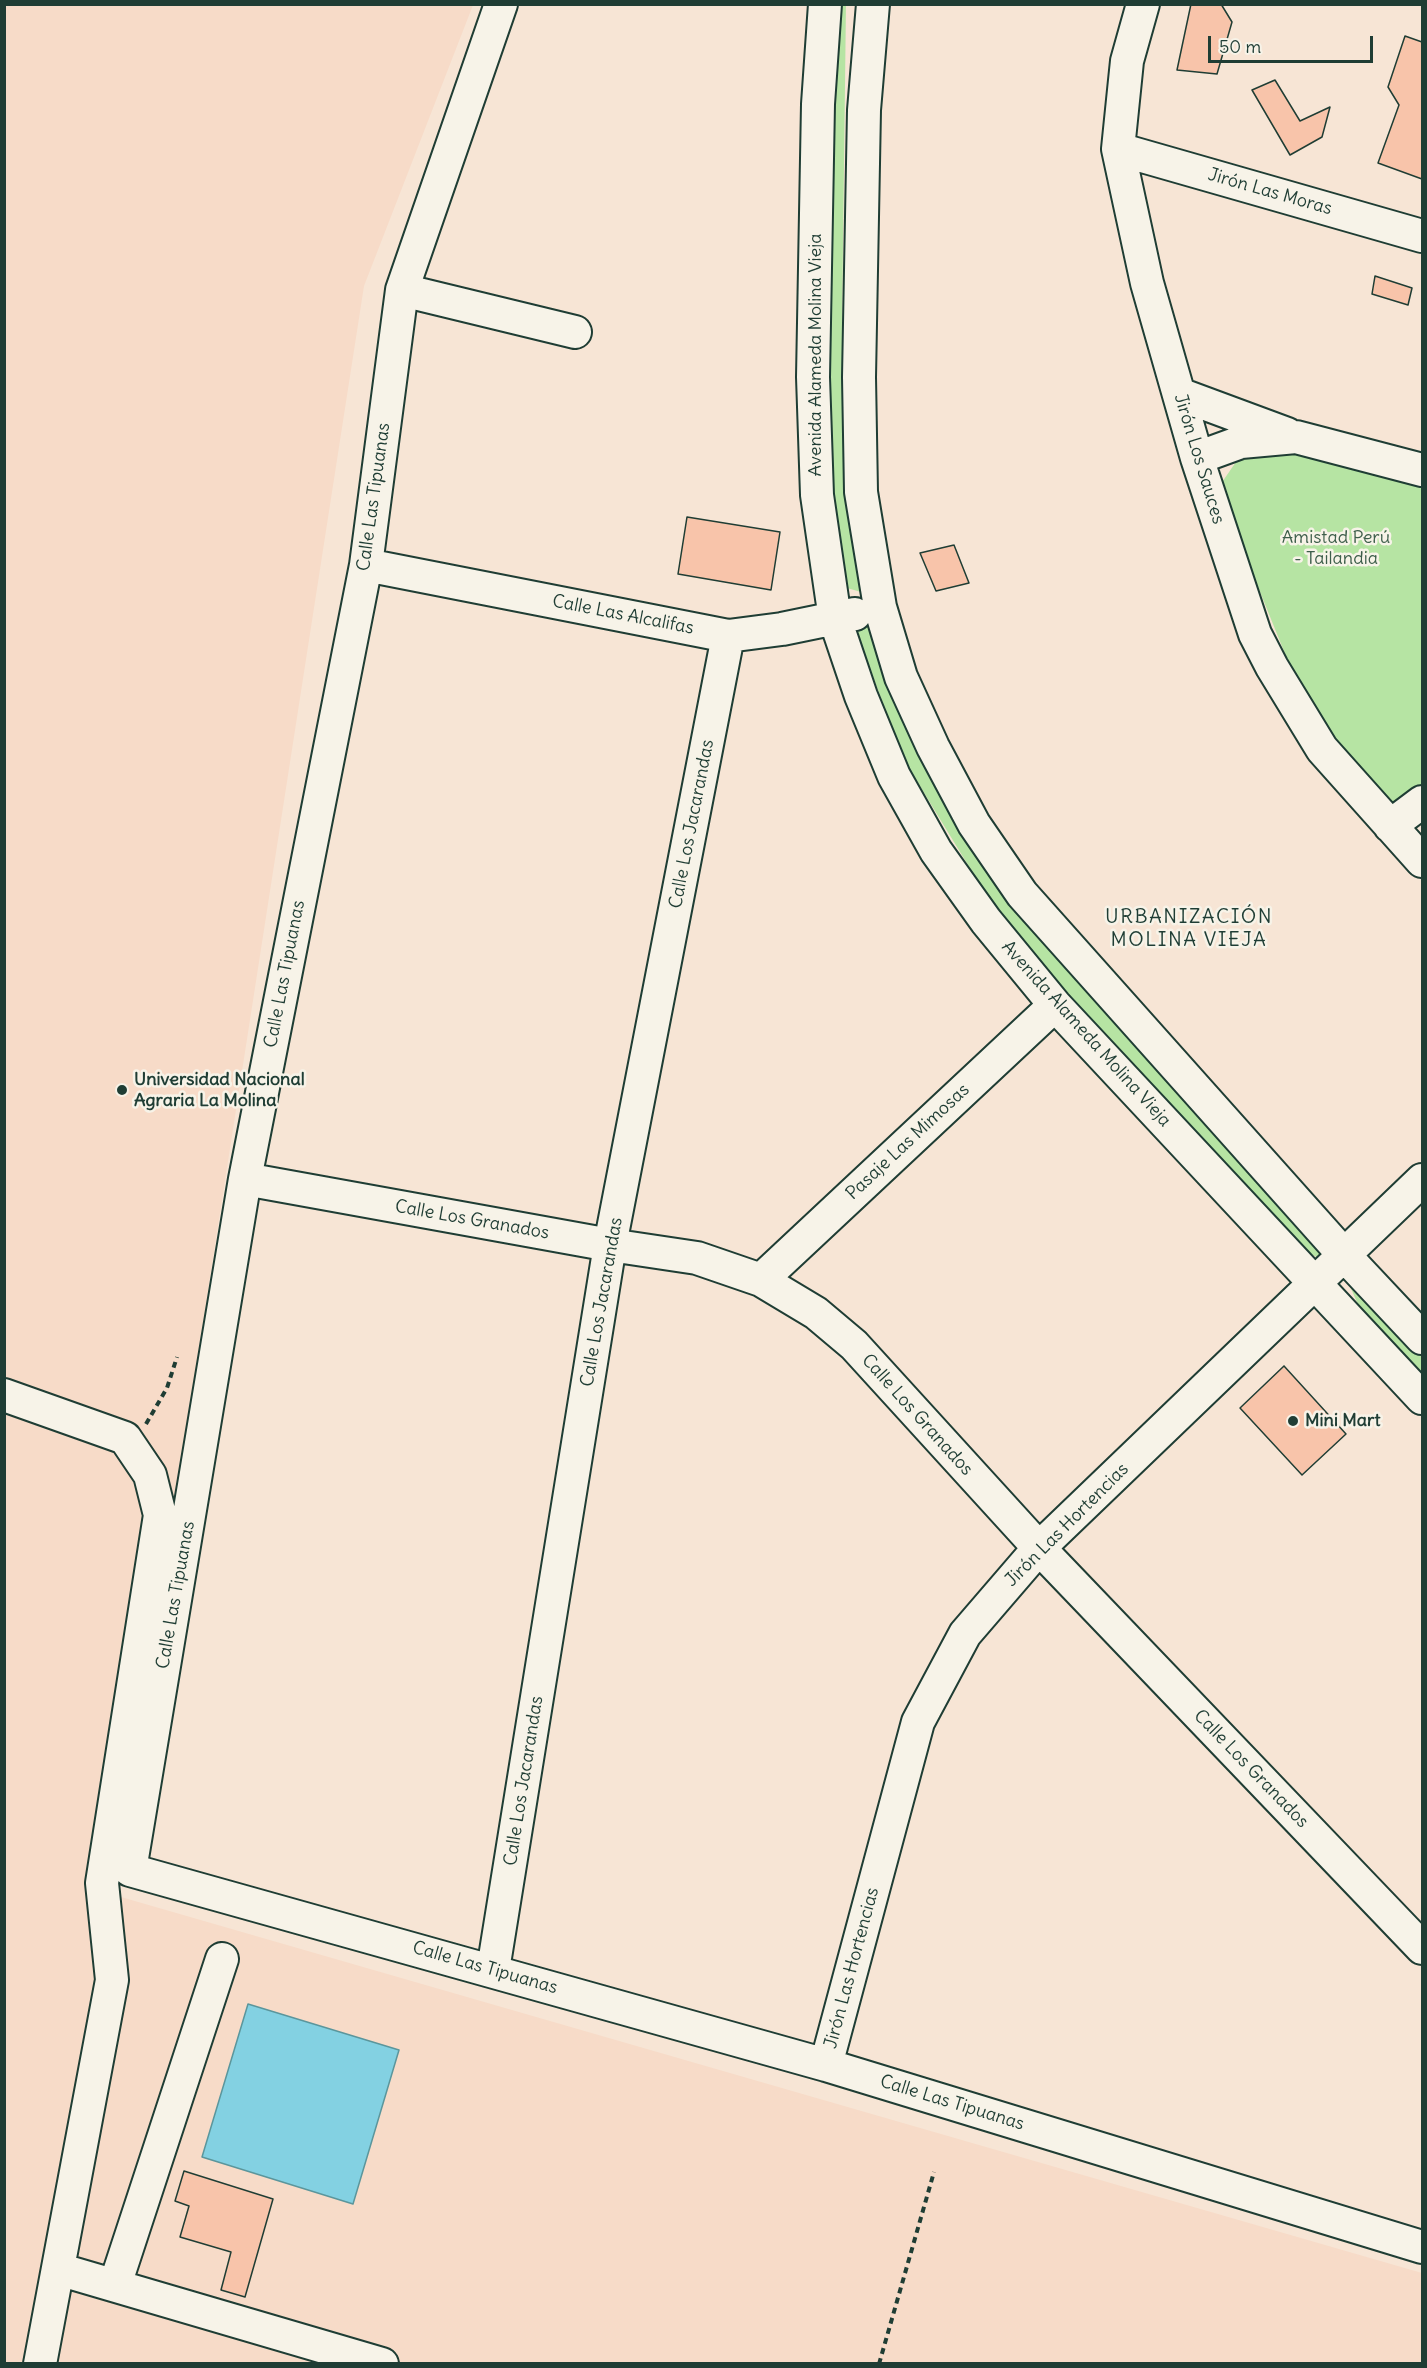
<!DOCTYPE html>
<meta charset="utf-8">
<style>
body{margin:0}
#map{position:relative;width:1427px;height:2368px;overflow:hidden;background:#f7e5d5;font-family:Delius,sans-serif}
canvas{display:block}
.frame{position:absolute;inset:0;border:6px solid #1f3d34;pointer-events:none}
.scale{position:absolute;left:1208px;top:36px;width:165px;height:27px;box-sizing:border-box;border:3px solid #1f3d34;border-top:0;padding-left:8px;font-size:18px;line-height:21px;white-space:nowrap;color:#1f3d34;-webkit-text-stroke:4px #f7f3e8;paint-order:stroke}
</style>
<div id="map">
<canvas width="1427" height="2368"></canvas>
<div class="frame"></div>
<div class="scale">50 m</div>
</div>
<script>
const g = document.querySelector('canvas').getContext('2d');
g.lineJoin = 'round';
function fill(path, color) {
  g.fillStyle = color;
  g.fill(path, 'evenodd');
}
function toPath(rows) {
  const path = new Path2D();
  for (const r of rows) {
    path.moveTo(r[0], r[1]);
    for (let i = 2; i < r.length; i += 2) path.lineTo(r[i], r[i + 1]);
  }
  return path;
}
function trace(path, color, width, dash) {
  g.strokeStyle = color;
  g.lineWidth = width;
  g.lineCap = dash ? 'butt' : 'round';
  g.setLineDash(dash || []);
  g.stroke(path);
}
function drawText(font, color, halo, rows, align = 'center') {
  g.font = font + ' Delius,sans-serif';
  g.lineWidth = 5;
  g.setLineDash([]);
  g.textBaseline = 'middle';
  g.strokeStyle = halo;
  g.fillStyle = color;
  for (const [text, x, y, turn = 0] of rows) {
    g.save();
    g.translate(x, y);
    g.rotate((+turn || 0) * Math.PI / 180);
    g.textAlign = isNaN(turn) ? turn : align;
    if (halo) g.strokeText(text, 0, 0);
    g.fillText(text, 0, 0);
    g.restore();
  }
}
fill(toPath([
 [5,5,473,5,364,286,114,1895,1422,2273,1422,2363,5,2364]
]), '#f7dbc8');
fill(toPath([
 [846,4,842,328,861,592,847,588,830,503,832,17,833,5],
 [1261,451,1310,452,1422,481,1422,789,1393,812,1333,738,1294,676,1218,488,1238,459],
 [864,622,872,627,927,760,1328,1250,1319,1258,1308,1253,1143,1081,996,911,904,760,856,631],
 [1355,1282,1422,1349,1422,1375,1360,1309,1349,1284]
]), '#b6e4a3');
const water = toPath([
 [248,2004,399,2050,353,2204,202,2157,248,2004]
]);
fill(water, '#83d1e2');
trace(water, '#5b969c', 1.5);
const building = toPath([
 [1191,4,1221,4,1232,22,1217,74,1177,70,1191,4],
 [1405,36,1422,42,1422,179,1378,163,1399,105,1388,87,1405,36],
 [1275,80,1300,121,1330,107,1322,137,1290,155,1252,90,1275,80],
 [1375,276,1412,288,1408,305,1372,294,1375,276],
 [687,517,780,532,771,590,678,574,687,517],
 [954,545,969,583,936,591,920,553,954,545],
 [1284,1366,1346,1434,1302,1475,1240,1408,1284,1366],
 [184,2171,273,2199,245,2297,221,2290,231,2252,180,2237,189,2206,175,2201,184,2171]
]);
fill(building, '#f8c4aa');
trace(building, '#1f3d34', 1.5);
const minor = toPath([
 [501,4,402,290,366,565,245,1179,130,1870,826,2065,1422,2247],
 [825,4,818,104,813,377,817,495,835,619,861,696,894,776,936,851,986,921,1055,1005,1422,1398],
 [873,4,864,110,859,377,861,492,880,607,901,677,933,747,974,824,1022,894,1345,1256,1422,1338],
 [1143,4,1127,61,1118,149,1147,283,1197,458,1255,634,1272,667,1322,749,1422,861],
 [1118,149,1422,236],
 [402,290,575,332],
 [1179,394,1287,434],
 [1197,458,1241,442,1296,437,1422,470],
 [366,565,728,636,782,629,855,614],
 [1390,826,1422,802],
 [245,1179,610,1245,697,1258,761,1280,816,1313,854,1345,1039,1548,1422,1948],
 [761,1280,1055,1005],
 [4,1395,125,1438,150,1475,160,1515,102,1883,112,1980,40,2364],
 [493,1970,610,1245,728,636],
 [826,2065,918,1722,965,1634,1039,1548,1422,1180],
 [58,2269,382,2364],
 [115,2285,222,1959]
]);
trace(minor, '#1f3d34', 36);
trace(toPath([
 [146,1424,167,1388,177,1357],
 [879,2364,934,2172]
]), '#1f3d34', 4, [6, 4.5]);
trace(minor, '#f7f3e8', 32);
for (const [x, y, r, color] of [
 [122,1090,6,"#1f3d34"],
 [1293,1421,6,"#1f3d34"]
]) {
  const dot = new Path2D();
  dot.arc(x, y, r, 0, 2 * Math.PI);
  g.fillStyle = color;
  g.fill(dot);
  trace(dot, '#f7f3e8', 2);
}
drawText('18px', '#1f3d34', '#f7f3e8', [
 ["Jirón Las Moras",1270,192,16],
 ["Avenida Alameda Molina Vieja",816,355,-90],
 ["Jirón Los Sauces",1199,459,73],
 ["Calle Las Tipuanas",374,497,-82],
 ["Calle Las Alcalifas",623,615,11],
 ["Calle Los Jacarandas",692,824,-79],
 ["Calle Las Tipuanas",285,974,-79],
 ["Avenida Alameda Molina Vieja",1086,1034,48],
 ["Pasaje Las Mimosas",908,1142,-43],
 ["Calle Los Granados",472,1220,10],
 ["Calle Los Jacarandas",602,1302,-80],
 ["Calle Los Granados",917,1415,48],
 ["Jirón Las Hortencias",1067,1525,-45],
 ["Calle Las Tipuanas",176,1595,-80],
 ["Calle Los Granados",1251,1769,46],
 ["Calle Los Jacarandas",524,1781,-81],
 ["Calle Las Tipuanas",485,1968,16],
 ["Jirón Las Hortencias",852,1968,-75],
 ["Calle Las Tipuanas",952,2103,17]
]);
drawText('18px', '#3d5e4a', '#f7f3e8', [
 ["Amistad Perú",1336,538],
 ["- Tailandia",1336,559]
]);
drawText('bold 18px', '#1f3d34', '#f7f3e8', [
 ["Universidad Nacional",134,1080],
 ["Agraria La Molina",134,1101],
 ["Mini Mart",1305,1421]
], 'left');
g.letterSpacing = '1.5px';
drawText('20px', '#1f3d34', '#f7f3e8', [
 ["URBANIZACIÓN",1189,917],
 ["MOLINA VIEJA",1189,940]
]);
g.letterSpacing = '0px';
</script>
